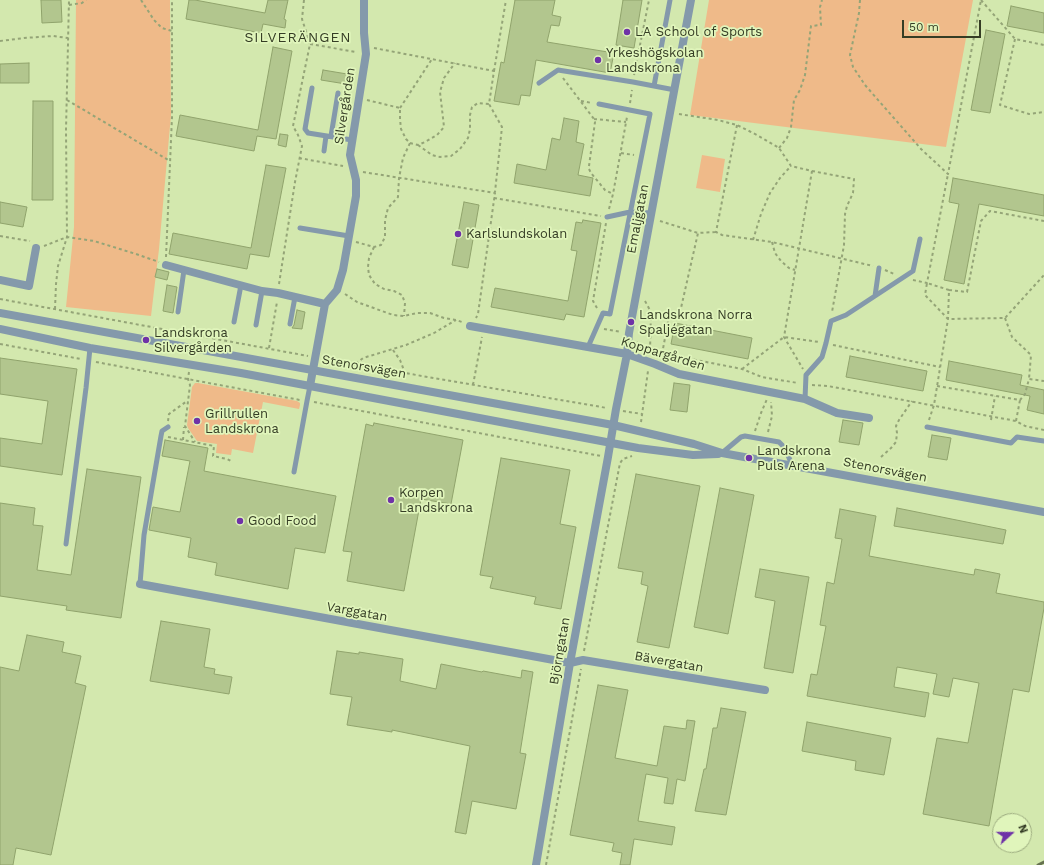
<!DOCTYPE html>
<meta charset="utf-8">
<style>
body{margin:0}
#map{position:relative;width:1044px;height:865px;overflow:hidden;background:#d3e8ae;font-family:"Work Sans",sans-serif}
canvas{display:block}
.north{position:absolute;left:992px;top:813px;width:40px;height:40px;box-sizing:border-box;background:#e0f5bb;border:1px solid #9cab7f;border-radius:50%;rotate:69deg;font-size:11px;font-weight:700;line-height:16px;text-align:center;color:#353d25}
.north::after{content:'';display:block;margin:auto;width:14px;height:18px;background:#6f32a7;clip-path:polygon(50% 0,100% 100%,50% 72%,0 100%)}
.scale{position:absolute;left:902px;top:20px;width:79px;height:18px;box-sizing:border-box;border:2px solid #353d25;border-top:0;padding-left:5px;font-size:12px;line-height:14px;white-space:nowrap;color:#353d25;-webkit-text-stroke:3px #e0f5bb;paint-order:stroke}
</style>
<div id="map">
<canvas width="1044" height="865"></canvas>
<div class="north">N</div>
<div class="scale">50 m</div>
</div>
<script>
const g = document.querySelector('canvas').getContext('2d');
g.lineJoin = 'round';
function fill(path, color) {
  g.fillStyle = color;
  g.fill(path, 'evenodd');
}
function toPath(rows) {
  const path = new Path2D();
  for (const r of rows) {
    path.moveTo(r[0], r[1]);
    for (let i = 2; i < r.length; i += 2) path.lineTo(r[i], r[i + 1]);
  }
  return path;
}
function trace(path, color, width, dash) {
  g.strokeStyle = color;
  g.lineWidth = width;
  g.lineCap = dash ? 'butt' : 'round';
  g.setLineDash(dash || []);
  g.stroke(path);
}
function drawText(font, color, halo, rows, align = 'center') {
  g.font = font + ' "Work Sans",sans-serif';
  g.lineWidth = 3.5;
  g.setLineDash([]);
  g.textBaseline = 'middle';
  g.strokeStyle = halo;
  g.fillStyle = color;
  for (const [text, x, y, turn = 0] of rows) {
    g.save();
    g.translate(x, y);
    g.rotate((+turn || 0) * Math.PI / 180);
    g.textAlign = isNaN(turn) ? turn : align;
    if (halo) g.strokeText(text, 0, 0);
    g.fillText(text, 0, 0);
    g.restore();
  }
}
fill(toPath([
 [76,0,170,0,171,115,159,249,151,316,66,307,74,227],
 [709,0,973,0,946,147,690,115],
 [702,155,725,159,720,192,696,188],
 [195,383,198,383,297,401,300,403,300,405,299,409,263,402,253,453,232,449,231,455,216,453,217,444,197,441,188,428,187,425,192,387]
]), '#efba89');
const building = toPath([
 [41,0,61,0,62,22,42,23,41,0],
 [189,0,195,0,265,13,268,0,288,0,284,19,286,20,285,28,263,24,261,33,186,19,189,0],
 [515,0,555,0,552,15,561,17,559,26,551,25,547,42,614,53,610,73,536,60,530,96,521,95,519,105,494,101,501,62,504,63,515,0],
 [623,0,642,0,634,48,616,45,623,0],
 [1011,6,1044,13,1044,33,1007,26,1011,6],
 [986,30,1005,34,990,113,971,110,986,30],
 [273,47,292,51,276,139,257,136,254,151,176,136,180,115,258,130,273,47],
 [29,63,29,83,0,83,0,64,29,63],
 [323,70,353,75,352,85,321,80,323,70],
 [33,101,53,101,53,200,32,200,33,101],
 [564,118,579,121,576,142,584,144,578,175,593,178,590,196,514,183,517,164,546,170,552,138,560,140,564,118],
 [280,134,288,135,286,147,278,145,280,134],
 [266,165,286,168,269,257,250,254,247,269,169,254,173,233,251,248,266,165],
 [953,178,1044,195,1044,216,979,204,964,284,944,280,959,204,949,202,953,178],
 [0,202,27,207,23,227,0,223,0,202],
 [464,202,479,205,468,268,452,265,464,202],
 [583,220,601,223,584,317,566,314,564,320,491,307,495,288,568,301,577,251,571,250,576,222,582,223,583,220],
 [157,269,169,272,167,280,155,277,157,269],
 [167,285,177,287,173,313,163,311,167,285],
 [297,310,305,312,302,329,292,328,294,325,297,310],
 [675,323,752,338,748,359,671,344,675,323],
 [850,356,927,371,923,391,846,377,850,356],
 [0,358,77,369,62,475,0,466,0,438,42,444,48,401,0,394,0,358],
 [949,361,1022,375,1020,385,1044,390,1044,414,1027,410,1030,396,946,380,949,361],
 [674,383,690,385,687,412,670,410,674,383],
 [843,420,863,423,859,445,839,442,843,420],
 [374,423,463,440,451,504,421,499,404,591,347,581,352,552,343,551,366,424,373,426,374,423],
 [932,435,951,438,947,460,928,457,932,435],
 [165,440,208,448,204,471,336,496,325,553,295,548,288,589,215,575,217,563,188,557,191,538,149,530,153,507,180,512,190,461,162,456,165,440],
 [501,458,570,470,560,524,576,527,561,609,534,604,536,597,490,588,493,577,480,575,501,458],
 [87,469,141,477,121,618,66,610,67,606,0,596,0,503,35,508,33,525,43,526,37,570,71,575,87,469],
 [636,474,700,486,669,648,637,642,648,586,641,584,643,572,618,568,636,474],
 [720,488,754,495,728,634,694,627,720,488],
 [897,508,1006,530,1003,544,894,526,897,508],
 [840,509,876,516,869,556,974,575,975,569,1000,574,996,593,1044,602,1044,608,1029,692,1013,689,989,826,923,814,937,738,968,743,979,683,953,678,949,697,933,694,937,674,897,667,894,687,929,693,925,717,807,696,811,674,817,675,826,626,820,625,827,582,834,584,842,539,835,538,840,509],
 [760,569,809,577,793,673,764,668,775,601,755,597,760,569],
 [161,621,210,629,204,667,215,669,214,674,232,677,229,694,150,681,161,621],
 [27,635,64,642,62,652,81,656,75,683,86,686,51,855,16,848,13,865,0,865,0,667,19,671,27,635],
 [337,651,359,654,359,652,403,659,400,681,436,689,441,664,482,672,483,671,521,678,522,670,533,672,520,753,526,754,516,809,472,801,466,834,455,832,470,746,392,730,392,732,347,725,352,697,330,694,337,651],
 [598,685,628,690,615,758,657,766,664,726,686,729,687,720,695,721,685,781,677,779,673,804,664,803,668,778,646,774,638,821,675,827,672,845,634,839,630,865,620,865,622,853,612,851,614,843,570,835,598,685],
 [721,708,746,712,726,815,695,811,704,769,706,769,713,728,717,728,721,708],
 [807,722,891,738,884,775,855,770,856,761,802,751,807,722]
]);
fill(building, '#b2c68e');
trace(building, '#90a36c', 1);
trace(toPath([
 [141,0,154,20,162,28,172,31],
 [860,0,859,13,850,55,853,67,865,85,921,149,948,174,981,0],
 [981,0,1015,39,1044,45],
 [69,5,82,3,86,0],
 [1015,39,1000,105,1029,114,1044,112],
 [0,41,24,38,53,36,68,38],
 [310,44,356,52],
 [374,48,494,71,489,104,502,127,495,192],
 [494,71,506,0],
 [634,75,649,0],
 [563,78,594,119,595,122,589,166,589,169,591,173,605,190,613,194],
 [67,100,170,161],
 [581,101,592,103],
 [630,103,632,90],
 [400,108,432,59],
 [679,114,718,120,737,125,757,135,779,148,791,166,812,171,784,337,803,369],
 [594,119,626,122],
 [737,125,716,232,722,235,772,242,873,266],
 [410,143,418,145,425,142,437,135,444,127,443,118,440,92,444,78,455,63],
 [418,145,432,155,440,157,451,156,460,149,468,138,470,129,470,115,472,107,478,103,489,104],
 [779,148,787,138,791,127,794,100,800,90,805,75,811,26,821,25,820,7,822,0],
 [621,153,634,155],
 [299,158,343,166],
 [812,171,854,179,853,193,847,206,845,214,844,245,832,312],
 [363,172,495,193,478,314,476,318],
 [494,198,601,216],
 [609,209,613,194,627,117],
 [660,221,698,233],
 [0,236,30,241],
 [753,240,761,214,770,193,780,178,791,166],
 [356,242,374,247,381,245,385,237,385,220,388,208,398,197,399,178,403,158,410,143,406,139,401,129,400,119,400,108,367,100],
 [772,242,775,253,781,261,789,268,795,270],
 [44,246,67,237,94,241,136,254,159,262],
 [374,247,369,258,368,267,369,275,375,284,384,289,394,291,402,295,405,303,404,316],
 [166,257,172,117,172,0],
 [885,270,894,274],
 [913,280,927,283,948,174],
 [279,284,295,182,302,146,298,135,293,126,310,44,302,19,304,0],
 [949,290,967,292,981,221,990,211,1044,221],
 [345,294,357,302,393,315,404,316,417,313,430,313,444,318,456,320,462,322],
 [0,299,308,356],
 [645,301,651,312,650,351,742,369,762,377,798,383],
 [597,308,593,301,606,223],
 [55,309,56,284,58,266,67,237,66,130,69,0],
 [1005,318,1012,337,1031,355,1029,379],
 [604,329,621,332],
 [637,342,642,349,650,351,650,352],
 [0,344,81,359],
 [833,345,940,367],
 [269,348,277,302],
 [393,350,400,360,405,373],
 [662,354,669,317,681,308,698,233,716,232],
 [324,359,607,408],
 [96,362,300,400],
 [356,364,363,358,406,345,434,333,456,320],
 [742,369,784,337,819,342],
 [189,372,188,379,190,385,185,426,195,442],
 [473,385,482,337],
 [812,385,828,386,1016,421,1025,426,1044,430],
 [937,386,1020,400,1025,394,1029,379,1044,381],
 [314,402,601,456],
 [623,411,642,414],
 [929,420,934,405,948,319,949,290,927,283,925,295,948,319,1005,318,1044,275],
 [991,420,995,396],
 [168,421,169,414,187,401],
 [1016,421,1020,400],
 [641,422,648,371],
 [755,431,761,413,767,399],
 [768,432,772,416,771,402],
 [168,437,214,446,213,456,227,459,233,462],
 [183,440,184,427],
 [881,457,891,448,896,442,897,433,896,426,899,420,912,401],
 [584,651,620,463,623,459,632,456],
 [546,865,581,669]
]), '#94a477', 2, [3, 3]);
trace(toPath([
 [539,83,558,70,633,82,675,90],
 [654,86,670,0],
 [312,88,305,129,308,133,352,140],
 [331,136,338,93],
 [324,151,326,136],
 [607,217,630,212,652,213],
 [300,228,349,236],
 [875,296,879,268],
 [178,312,184,270],
 [234,322,241,285],
 [290,324,295,297],
 [256,325,262,291],
 [588,347,603,313,610,314,650,114,599,104],
 [805,399,806,375,822,357,826,343,831,321,846,315,913,271,920,239],
 [927,427,1011,443,1017,437,1044,441],
 [722,453,741,437,745,436,779,442,785,448,792,465],
 [294,472,307,401,310,386],
 [66,544,86,388,90,348],
 [140,584,144,535,161,436,162,431,168,427]
]), '#8499ab', 5);
trace(toPath([
 [166,265,262,291,278,293,325,304],
 [0,280,29,286,36,248],
 [470,326,627,354,655,364,679,374,805,399,837,413,869,418],
 [310,386,325,304,337,290,343,270,356,196,356,180,350,155,366,54,364,33,364,0],
 [140,584,570,663,583,660,765,690],
 [536,865,570,663,608,457,616,409,627,354,629,333,691,0]
]), '#8499ab', 8);
trace(toPath([
 [0,313,613,425,694,444,722,453,816,470,1044,512],
 [0,329,90,348,241,373,638,448,693,455,718,454]
]), '#8499ab', 8);
trace(toPath([
 [1038,865,1044,862]
]), '#66724f', 3);
for (const [x, y, r, color] of [
 [627,32,4,"#6f32a7"],
 [598,60,4,"#6f32a7"],
 [458,234,4,"#6f32a7"],
 [631,322,4,"#6f32a7"],
 [146,340,4,"#6f32a7"],
 [197,421,4,"#6f32a7"],
 [749,458,4,"#6f32a7"],
 [391,500,4,"#6f32a7"],
 [240,521,4,"#6f32a7"]
]) {
  const dot = new Path2D();
  dot.arc(x, y, r, 0, 2 * Math.PI);
  g.fillStyle = color;
  g.fill(dot);
  trace(dot, '#e0f5bb', 1.5);
}
drawText('13px', '#353d25', '#e0f5bb', [
 ["LA School of Sports",635,32],
 ["Yrkeshögskolan",606,53],
 ["Landskrona",606,68],
 ["Karlslundskolan",466,234],
 ["Landskrona Norra",639,315],
 ["Spaljégatan",639,330],
 ["Landskrona",154,333],
 ["Silvergården",154,348],
 ["Grillrullen",205,414],
 ["Landskrona",205,429],
 ["Landskrona",757,451],
 ["Puls Arena",757,466],
 ["Korpen",399,493],
 ["Landskrona",399,508],
 ["Good Food",248,521]
], 'left');
drawText('13px', '#353d25', '#e0f5bb', [
 ["Silvergården",345,106,-81],
 ["Emaljgatan",638,219,-79],
 ["Koppargården",663,354,17],
 ["Stenorsvägen",364,367,10],
 ["Stenorsvägen",885,470,11],
 ["Varggatan",357,612,10],
 ["Björngatan",560,651,-80],
 ["Bävergatan",669,662,10]
]);
g.letterSpacing = '1px';
drawText('14px', '#353d25', '#e0f5bb', [
 ["SILVERÄNGEN",298,38]
]);
g.letterSpacing = '0px';
</script>
